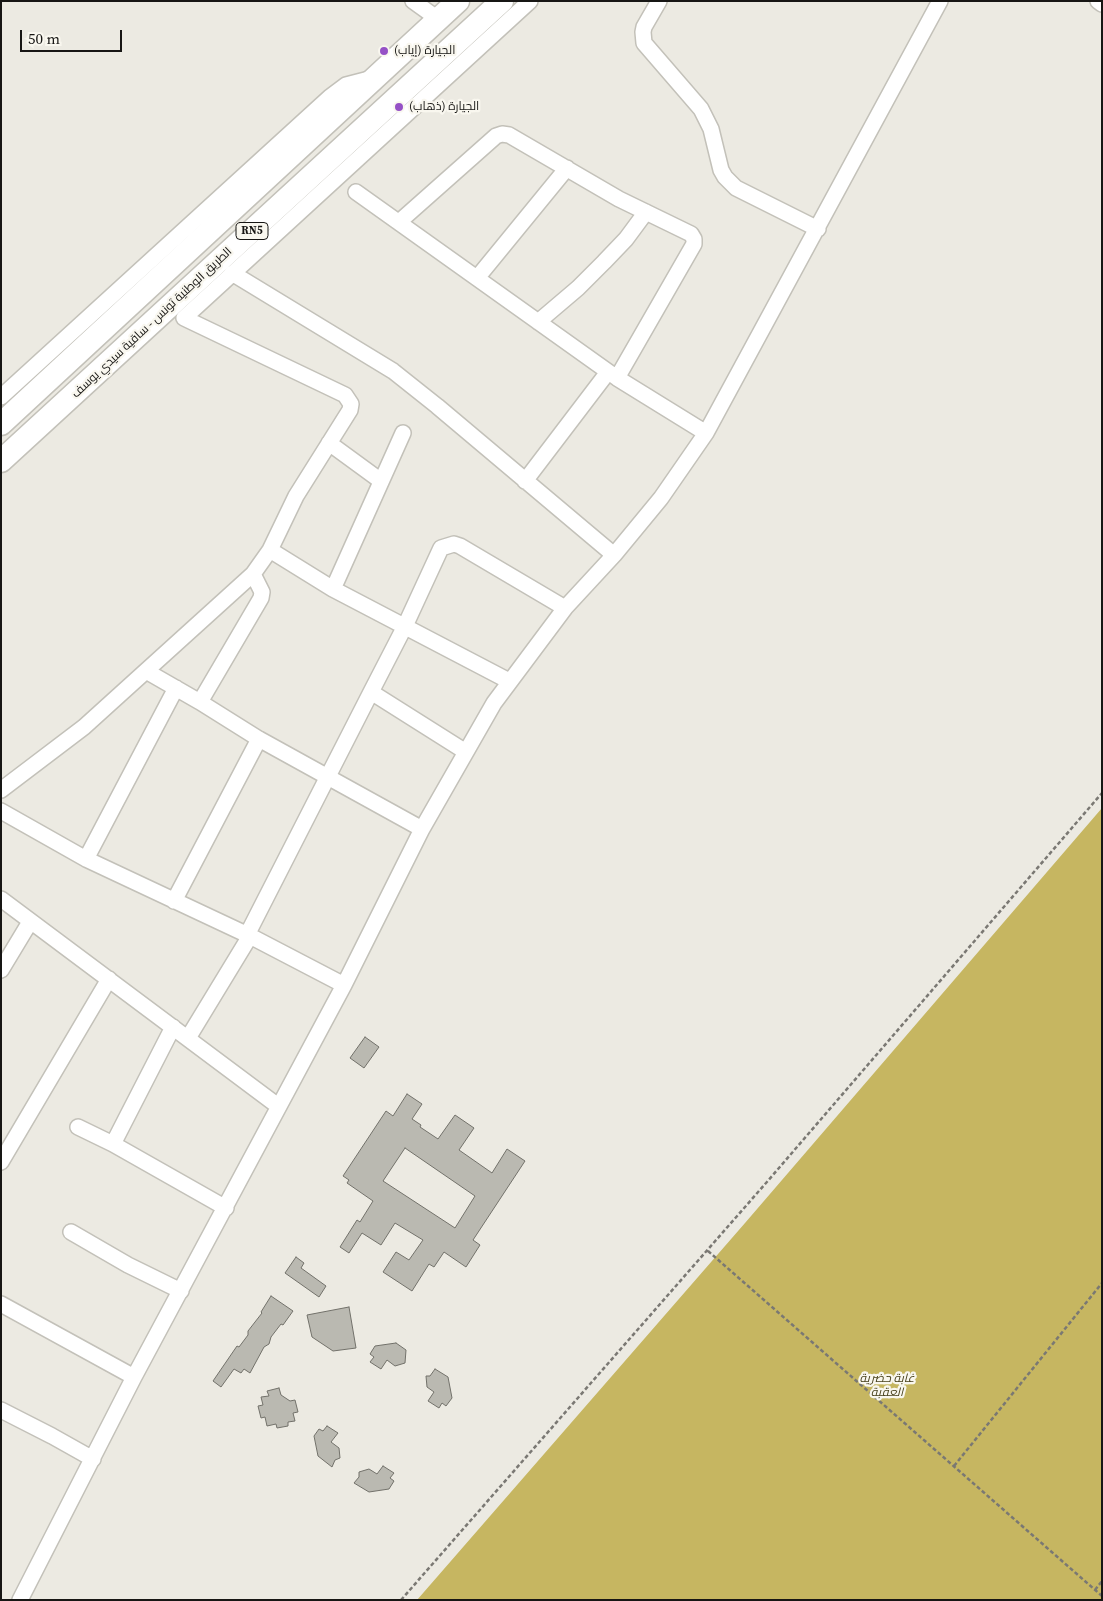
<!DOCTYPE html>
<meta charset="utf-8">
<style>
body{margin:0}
#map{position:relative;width:1103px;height:1601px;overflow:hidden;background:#eceae2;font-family:"Source Serif 4",serif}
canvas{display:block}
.frame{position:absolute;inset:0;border:2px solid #171614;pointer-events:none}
.scale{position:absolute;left:20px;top:30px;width:102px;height:22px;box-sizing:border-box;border:2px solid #171614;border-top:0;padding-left:6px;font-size:15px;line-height:18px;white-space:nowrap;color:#171614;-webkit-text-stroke:4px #f9f7ef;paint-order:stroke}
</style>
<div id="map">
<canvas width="1103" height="1601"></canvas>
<div class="frame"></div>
<div class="scale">50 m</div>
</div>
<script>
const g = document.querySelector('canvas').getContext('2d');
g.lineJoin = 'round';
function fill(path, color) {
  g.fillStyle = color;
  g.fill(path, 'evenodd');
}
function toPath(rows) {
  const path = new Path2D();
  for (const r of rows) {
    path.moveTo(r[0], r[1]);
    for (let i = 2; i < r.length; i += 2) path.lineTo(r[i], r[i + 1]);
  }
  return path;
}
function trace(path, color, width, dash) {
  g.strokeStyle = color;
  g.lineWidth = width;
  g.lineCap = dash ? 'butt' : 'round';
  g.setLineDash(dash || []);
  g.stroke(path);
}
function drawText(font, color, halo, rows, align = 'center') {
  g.font = font + ' "Source Serif 4",Cairo,serif';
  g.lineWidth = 4.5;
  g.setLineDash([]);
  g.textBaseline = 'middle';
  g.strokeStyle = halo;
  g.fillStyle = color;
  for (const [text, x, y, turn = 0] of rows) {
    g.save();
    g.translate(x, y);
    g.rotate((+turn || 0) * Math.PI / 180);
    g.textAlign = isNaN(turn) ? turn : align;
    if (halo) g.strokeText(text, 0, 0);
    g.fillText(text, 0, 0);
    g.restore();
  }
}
fill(toPath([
 [1102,808,1102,1600,417,1600,745,1223]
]), '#c6b661');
const building = toPath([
 [365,1037,379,1047,364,1068,350,1058,365,1037],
 [407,1094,422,1104,412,1119,421,1125,420,1127,438,1139,455,1115,474,1128,459,1150,492,1173,507,1149,525,1161,473,1240,480,1245,466,1267,444,1252,434,1267,429,1264,412,1291,383,1272,396,1252,409,1260,423,1240,395,1223,381,1245,362,1233,349,1253,340,1247,357,1220,360,1222,373,1201,347,1183,349,1180,343,1176,386,1111,393,1116,407,1094],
 [405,1148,475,1196,455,1228,383,1181,405,1148],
 [296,1257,304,1263,301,1268,326,1286,319,1297,285,1273,296,1257],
 [271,1296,293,1311,283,1325,281,1324,271,1337,269,1344,264,1347,250,1373,244,1369,241,1373,234,1369,221,1387,213,1381,237,1346,239,1347,248,1335,248,1331,262,1313,261,1312,271,1296],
 [349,1307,356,1348,333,1351,312,1337,307,1315,349,1307],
 [396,1343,406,1350,405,1363,395,1366,387,1360,381,1369,370,1362,374,1357,370,1354,375,1346,396,1343],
 [435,1369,448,1377,452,1398,446,1406,442,1403,439,1408,428,1401,434,1392,427,1387,426,1376,430,1376,435,1369],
 [279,1388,281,1395,290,1401,295,1400,298,1412,293,1413,295,1421,288,1422,288,1426,277,1428,276,1424,267,1426,265,1417,261,1418,258,1406,263,1405,261,1397,269,1396,267,1391,279,1388],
 [327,1426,338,1433,331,1442,339,1448,340,1458,335,1460,332,1467,318,1456,314,1436,319,1429,323,1431,327,1426],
 [383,1466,394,1473,390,1478,394,1481,389,1489,369,1492,354,1483,359,1477,359,1472,369,1469,377,1474,383,1466]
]);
fill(building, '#bab9b1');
trace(building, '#72716a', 1);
const minor = toPath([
 [413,1,438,19],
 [659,1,644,27,643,32,644,43,701,109,711,129,721,170,725,177,736,188,818,229],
 [1098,1,1102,4],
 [356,192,617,378,706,433],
 [399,222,496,136,502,134,509,135,619,199,691,234,694,239,694,244,617,378],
 [232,273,393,371,437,406,614,555],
 [477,278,567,168],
 [538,322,578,288,604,262,626,239,646,212],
 [1,397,330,97,346,85,373,78],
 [329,443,381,481],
 [525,481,608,372],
 [270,550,333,589,509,681],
 [333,589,403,433],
 [146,671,200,702,261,598,262,592,253,574],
 [371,692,466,752],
 [200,702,259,739,422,829],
 [1,790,84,727,253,574,270,550,296,496,350,410,351,404,345,395,184,318,530,1],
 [1,811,86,859,250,936,344,985],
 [86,859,176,688],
 [1,899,278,1106],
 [174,901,259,739],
 [247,935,371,692,405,626,441,548,454,544,460,546,565,608],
 [1,970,30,922],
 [188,1038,250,936],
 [78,1127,113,1144,226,1208],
 [113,1144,173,1027],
 [1,1162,109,979],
 [71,1232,128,1265,181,1291],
 [1,1304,134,1377],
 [1,1410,52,1436,93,1459],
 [20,1600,134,1377,344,985,422,829,494,703,565,608,614,555,661,498,706,433,940,1]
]);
const highway = toPath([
 [1,424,458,1],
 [1,461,502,1]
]);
trace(minor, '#c3c1b9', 18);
trace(highway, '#c3c1b9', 25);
trace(toPath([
 [708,1251,1102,1596],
 [954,1466,1102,1283],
 [1095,1590,1102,1581],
 [401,1600,766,1183,1102,793]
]), '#7a7873', 2.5, [4, 2.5]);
trace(minor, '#fff', 15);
trace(highway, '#fff', 22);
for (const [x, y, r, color] of [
 [384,51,5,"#9551c6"],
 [399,107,5,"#9551c6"]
]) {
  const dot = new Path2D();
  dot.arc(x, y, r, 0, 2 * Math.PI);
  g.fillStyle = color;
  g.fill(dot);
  trace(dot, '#f9f7ef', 2);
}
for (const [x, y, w] of [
 [252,231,32]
]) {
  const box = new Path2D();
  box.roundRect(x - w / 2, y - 8.5, w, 17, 4);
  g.fillStyle = '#f9f7ef';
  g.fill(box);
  trace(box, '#171614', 1);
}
drawText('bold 11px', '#171614', null, [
 ["RN5",252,231]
]);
drawText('12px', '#171614', '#f9f7ef', [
 ["الجيارة (إياب)",394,51],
 ["الجيارة (ذهاب)",409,107]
], 'left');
drawText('12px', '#171614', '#f9f7ef', [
 ["الطريق الوطنية تونس - ساقية سيدي يوسف",152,323,-43]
]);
drawText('italic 12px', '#48411c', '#f9f7ef', [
 ["غابة حضرية",887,1379],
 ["العقبة",887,1393]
]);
</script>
